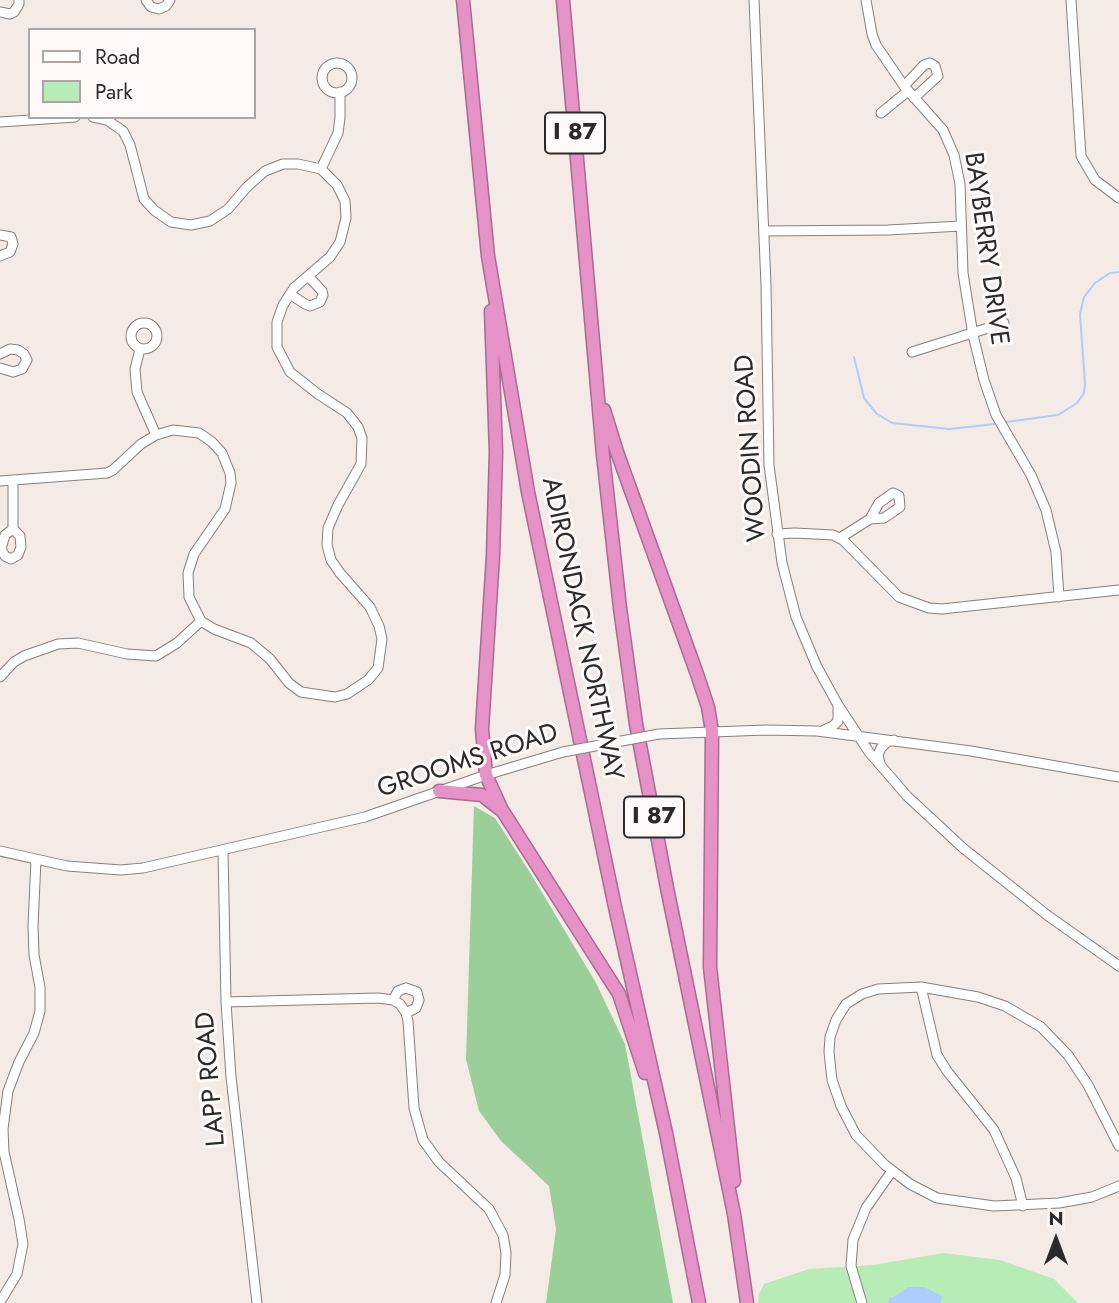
<!DOCTYPE html>
<style>
body{margin:0}
#map{position:relative;width:1119px;height:1303px;overflow:hidden;background:#f4ebe7;font-family:Jost,sans-serif}
canvas{display:block}
.legend{position:absolute;left:28px;top:28px;width:228px;height:91px;box-sizing:border-box;background:#fff9f7;border:2px solid #aba6a4;margin:0;padding:9px 12px;list-style:none;font-size:21px;color:#2c2928}
.legend li{display:flex;align-items:center;gap:14px;height:35px}
.legend b{width:35px;border:2px solid #aba6a4}
.north{position:absolute;left:1021px;top:1205px;width:70px;height:70px;-webkit-text-stroke:5px #fff9f7;paint-order:stroke;rotate:0deg;font-size:19px;font-weight:700;line-height:28px;text-align:center;color:#2c2928}
.north::after{content:'';display:block;margin:auto;width:24px;height:32px;background:#2c2928;clip-path:polygon(50% 0,100% 100%,50% 72%,0 100%)}
</style>
<div id="map">
<canvas width="1119" height="1303"></canvas>
<ul class="legend">
<li><b style="height:9px;background:#fff"></b>Road</li>
<li><b style="height:19px;background:#b8ecb7"></b>Park</li>
</ul>
<div class="north">N</div>
</div>
<script>
const g = document.querySelector('canvas').getContext('2d');
g.lineJoin = 'round';
function fill(path, color) {
  g.fillStyle = color;
  g.fill(path, 'evenodd');
}
function toPath(rows) {
  const path = new Path2D();
  for (const r of rows) {
    if (r.length === 3) {
      path.moveTo(r[0] + r[2], r[1]);
      path.arc(r[0], r[1], r[2], 0, 2 * Math.PI);
      continue;
    }
    path.moveTo(r[0], r[1]);
    for (let i = 2; i < r.length; i += 2) path.lineTo(r[i], r[i + 1]);
  }
  return path;
}
function trace(path, color, width, dash) {
  g.strokeStyle = color;
  g.lineWidth = width;
  g.lineCap = dash ? 'butt' : 'round';
  g.setLineDash(dash || []);
  g.stroke(path);
}
function drawText(font, color, halo, rows, align = 'center') {
  g.font = font + ' Jost,sans-serif';
  g.lineWidth = 6;
  g.setLineDash([]);
  g.textBaseline = 'middle';
  g.strokeStyle = halo;
  g.fillStyle = color;
  for (const [text, x, y, turn = 0] of rows) {
    g.save();
    g.translate(x, y);
    g.rotate((+turn || 0) * Math.PI / 180);
    g.textAlign = isNaN(turn) ? turn : align;
    if (halo) g.strokeText(text, 0, 0);
    g.fillText(text, 0, 0);
    g.restore();
  }
}
fill(toPath([
 [943,1253,1000,1260,1054,1279,1078,1303,758,1303,759,1294,764,1284,809,1269,873,1265]
]), '#b8ecb7');
fill(toPath([
 [474,806,495,818,531,874,596,983,625,1044,673,1303,546,1303,556,1229,549,1186,501,1141,479,1111,466,1059]
]), '#9acf9a');
fill(toPath([
 [908,1287,924,1287,942,1296,941,1303,889,1303,889,1297,892,1298]
]), '#adcefc');
trace(toPath([
 [854,357,864,398,877,414,892,423,949,429,995,424],
 [1006,422,1058,415,1077,403,1084,393,1085,384,1080,314,1084,297,1095,283,1110,273,1119,272]
]), '#adcefc', 2);
const minor = toPath([
 [146,0,151,7,159,9,166,6,170,0],
 [754,0,766,285,769,465,782,563,796,617,817,667,838,705,869,752,907,796,963,848,1047,915,1119,966],
 [866,0,872,34,876,45,904,86,943,130,954,155,960,184,963,273,973,335,984,380,996,415,1031,475,1046,510,1056,552,1059,597],
 [1071,0,1081,156,1095,180,1119,198],
 [0,12,10,14,14,12,19,4,19,0],
 [337,78,15],
 [904,86,924,65,930,63,935,66,938,76,914,98],
 [881,113,908,91],
 [0,122,75,117],
 [321,169,338,133,340,118,340,92],
 [764,231,888,230,961,226],
 [0,235,11,237,13,244,10,252,0,256],
 [290,294,305,304,310,306,320,302,323,295,322,291,308,276],
 [144,336,13],
 [140,349,135,369,137,392,156,435],
 [912,352,1004,323],
 [0,354,10,349,18,350,24,354,27,360,22,369,13,372,0,368],
 [13,480,13,529],
 [0,481,107,473,113,470,141,444,156,435,173,430,199,433,212,442,222,453,230,473,231,483,225,509,194,554,188,573,189,597,201,621,214,629,251,643,270,659,289,683,301,692,335,697,347,694,368,680,378,668,382,639,379,626,370,607,340,573,331,560,327,545,328,528,338,505,361,464,362,438,358,427,347,413,318,394,290,372,277,347,277,322,283,305,294,288,330,257,340,242,346,218,345,201,337,185,321,169,298,164,283,164,265,171,247,187,228,209,210,221,191,225,171,222,154,210,144,199,130,145,123,131,107,120,93,117],
 [893,493,899,496,900,507,884,518,870,519,879,503,893,493],
 [13,529,20,536,21,547,18,555,11,559,5,556,1,549,5,535,13,529],
 [777,534,795,533,833,535,843,540,899,597,929,608,942,609,1119,590],
 [840,538,870,519],
 [0,677,14,662,24,656,58,644,78,643,127,654,156,656,177,643,201,621],
 [824,730,833,726,838,721,838,707],
 [659,734,766,730,817,731,971,751,1119,777],
 [880,763,878,755,881,748,887,742,894,740],
 [223,850,226,1002,231,1077,257,1303],
 [0,851,67,866,121,870,143,868,365,817,486,775,563,752],
 [921,987,937,1055,947,1071,994,1130,1016,1178,1023,1206],
 [406,988,417,992,419,1000,416,1008,406,1013,400,1004,393,1000,398,991,406,988],
 [226,1002,378,998,393,1000],
 [406,1013,408,1021,414,1108,423,1140,439,1162,489,1209,503,1235,506,1253,505,1275,496,1303],
 [1119,1146,1088,1085,1068,1055,1041,1027,1005,1006,978,997,921,987,878,989,862,994,846,1004,836,1020,830,1037,829,1052,832,1080,841,1106,856,1135,885,1165,910,1184,937,1198,994,1206,1059,1203,1092,1197,1119,1186],
 [0,1302,17,1274,23,1244,19,1219,4,1152,3,1129,8,1091,19,1062,34,1033,40,1011,40,987,34,955,33,926,36,860],
 [862,1303,851,1266,853,1240,866,1208,892,1171]
]);
const highway = toPath([
 [463,0,488,256,528,492,615,907,666,1133,699,1303],
 [563,0,603,455,620,608,636,724,667,888,734,1214,747,1303],
 [491,311,496,452,493,556,482,729,486,775,502,810,619,994,645,1073],
 [604,410,617,452,697,674,708,707,712,731,710,967,734,1181],
 [439,791,482,795,500,809]
]);
trace(minor, '#887f7c', 11);
trace(highway, '#a66d91', 15);
trace(minor, '#fff', 9);
trace(highway, '#e791c9', 12);
const minorBridge = toPath([
 [563,752,659,734]
]);
trace(minorBridge, '#887f7c', 11, []);
trace(minorBridge, '#fff', 9);
for (const [x, y, w] of [
 [575,133,60],
 [654,817,60]
]) {
  const box = new Path2D();
  box.roundRect(x - w / 2, y - 20.5, w, 41, 5);
  g.fillStyle = '#fff9f7';
  g.fill(box);
  trace(box, '#2c2928', 2);
}
drawText('bold 24px', '#2c2928', null, [
 ["I 87",575,133],
 ["I 87",654,817]
]);
drawText('26px', '#2c2928', '#fff9f7', [
 ["BAYBERRY DRIVE",985,249,82],
 ["WOODIN ROAD",752,448,-94],
 ["ADIRONDACK NORTHWAY",581,629,78],
 ["GROOMS ROAD",468,762,-18],
 ["LAPP ROAD",212,1079,-95]
]);
</script>
